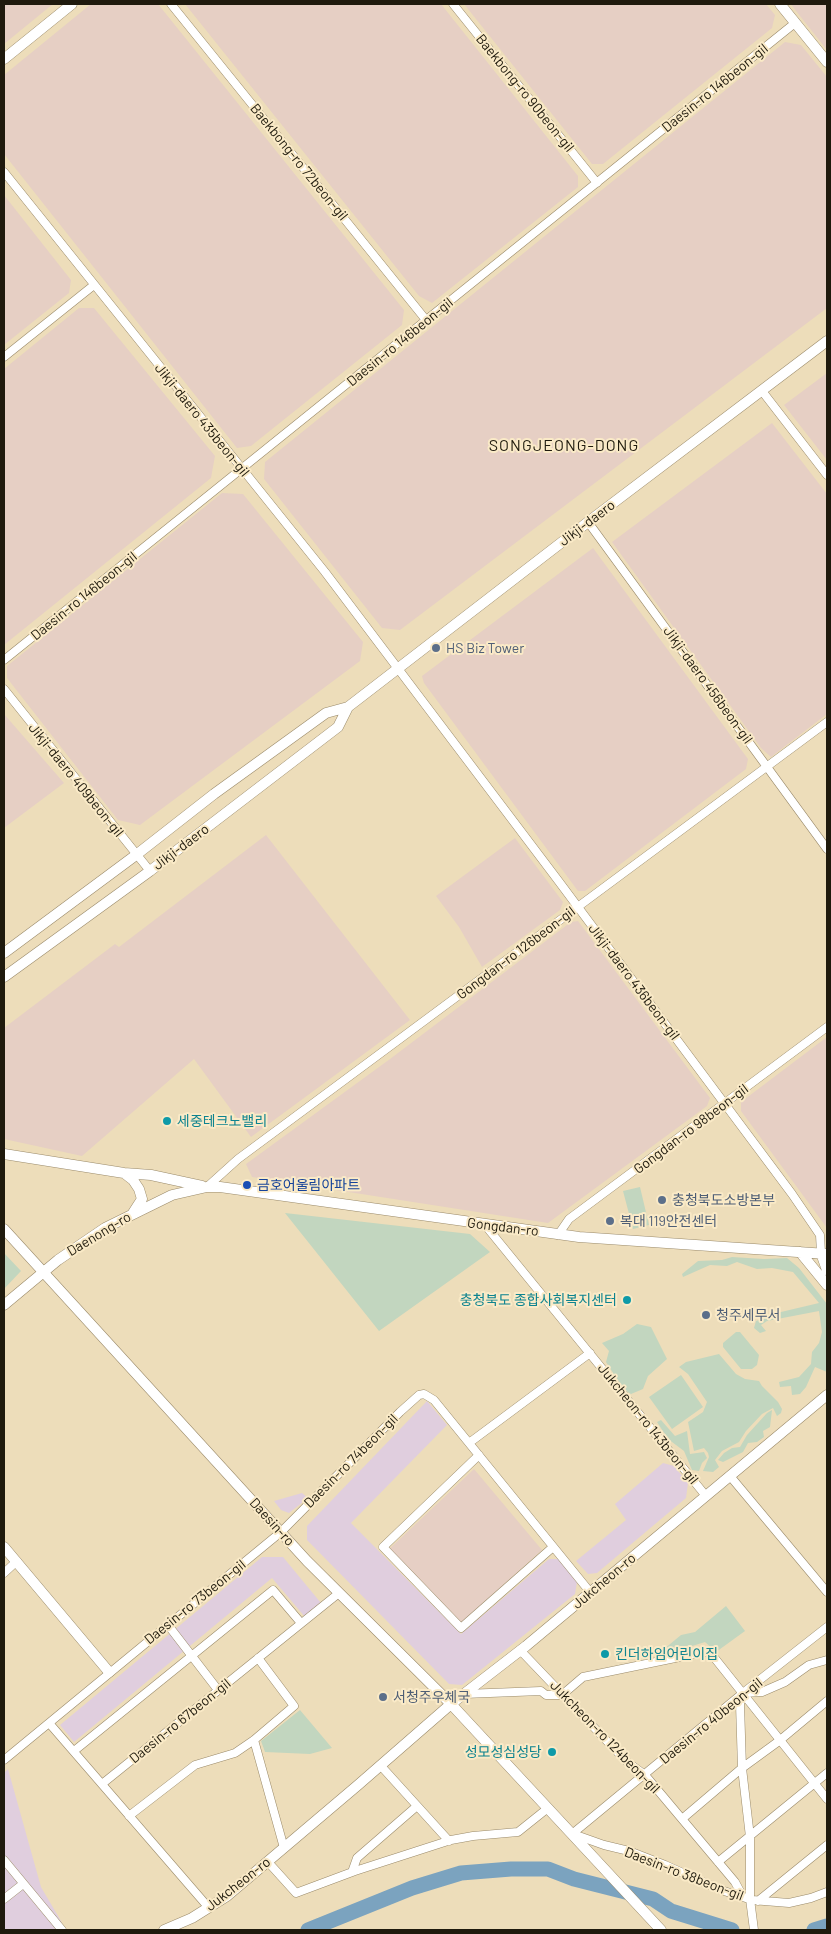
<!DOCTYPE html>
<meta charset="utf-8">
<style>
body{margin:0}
#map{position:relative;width:831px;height:1934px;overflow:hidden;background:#edddba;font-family:Barlow,sans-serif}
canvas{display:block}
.frame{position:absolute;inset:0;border:5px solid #1f1a0d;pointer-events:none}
</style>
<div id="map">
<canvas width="831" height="1934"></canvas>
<div class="frame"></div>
</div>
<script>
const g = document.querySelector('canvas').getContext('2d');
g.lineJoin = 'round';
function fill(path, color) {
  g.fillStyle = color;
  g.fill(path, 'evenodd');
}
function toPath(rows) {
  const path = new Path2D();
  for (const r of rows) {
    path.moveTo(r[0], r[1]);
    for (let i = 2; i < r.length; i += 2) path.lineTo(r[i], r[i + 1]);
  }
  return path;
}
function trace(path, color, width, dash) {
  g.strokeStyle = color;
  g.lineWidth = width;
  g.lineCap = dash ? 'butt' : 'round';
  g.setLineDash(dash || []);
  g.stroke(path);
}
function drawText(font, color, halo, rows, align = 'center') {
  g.font = font + ' Barlow,"Noto Sans KR",sans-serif';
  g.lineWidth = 4;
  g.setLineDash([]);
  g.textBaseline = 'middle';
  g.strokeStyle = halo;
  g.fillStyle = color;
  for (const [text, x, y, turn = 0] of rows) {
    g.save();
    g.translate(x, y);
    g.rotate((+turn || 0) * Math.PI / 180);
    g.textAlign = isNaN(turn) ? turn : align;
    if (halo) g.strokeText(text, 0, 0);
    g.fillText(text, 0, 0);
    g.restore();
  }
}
fill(toPath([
 [427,1401,447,1425,351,1523,461,1634,549,1559,558,1559,577,1582,575,1594,462,1685,449,1684,307,1540,307,1526],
 [663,1463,674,1466,688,1483,686,1498,597,1573,588,1574,576,1561,626,1520,615,1504],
 [302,1493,308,1498,289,1513,281,1510,274,1501],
 [262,1557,283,1557,321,1603,305,1617,272,1578,74,1742,60,1725],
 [8,1769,41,1887,61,1921,64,1930,4,1930,4,1773]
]), '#e0cede');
fill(toPath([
 [4,4,53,4,4,44],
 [91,4,158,4,404,310,402,325,251,446,237,448,4,154,4,75],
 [185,4,441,4,578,176,578,187,432,303,419,296],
 [464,4,766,4,775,15,772,28,603,164,592,164],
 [791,4,827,4,827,50,796,11],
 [785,42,801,45,827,77,827,308,400,630,382,628,264,479,265,462],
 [4,195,71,280,69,293,4,345],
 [79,308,94,308,215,456,211,478,4,645,4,369],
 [827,373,827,460,784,405],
 [772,423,827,494,827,714,771,757,761,748,612,542],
 [222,493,243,494,363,642,360,661,140,825,118,820,7,678,7,666],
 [593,548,748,759,746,769,585,891,578,891,424,683,422,676],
 [4,714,64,783,4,828],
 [266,835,410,1020,251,1137,194,1059,82,1156,4,1139,4,1028,115,944,119,947],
 [515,838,563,902,560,910,482,967,459,927,436,896],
 [578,921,710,1098,707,1106,548,1223,252,1177,246,1164,390,1059,571,922],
 [827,1037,827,1228,741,1111,741,1102],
 [474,1469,542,1550,459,1625,385,1553]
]), '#e6cfc4');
fill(toPath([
 [640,1187,649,1225,633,1229,623,1191],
 [285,1213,470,1234,490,1252,379,1331],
 [4,1253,21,1271,4,1289],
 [732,1257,764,1259,787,1258,799,1268,827,1304,827,1372,815,1367,806,1387,800,1394,792,1395,791,1386,780,1387,779,1382,799,1377,811,1364,812,1352,819,1343,822,1332,819,1311,767,1321,761,1325,766,1331,760,1333,754,1328,756,1321,781,1312,819,1303,793,1272,772,1268,757,1269,737,1262,727,1266,710,1265,683,1277,682,1274,698,1261,722,1260],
 [637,1324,651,1327,667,1359,648,1376,643,1389,631,1394,624,1390,606,1362,609,1351,602,1343,623,1334],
 [736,1332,740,1332,759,1355,757,1365,752,1369,741,1369,723,1347,723,1343],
 [719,1354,736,1374,745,1379,759,1381,762,1386,778,1402,782,1409,781,1413,777,1416,773,1408,762,1414,746,1431,739,1442,722,1451,715,1460,719,1467,713,1472,703,1471,709,1457,708,1453,704,1448,694,1451,688,1422,703,1412,707,1402,688,1374,679,1367,686,1362],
 [681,1375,703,1407,672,1429,649,1397],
 [772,1410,770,1427,763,1431,764,1437,757,1442,748,1443,743,1452,723,1462,718,1460,724,1453,732,1448,740,1447,747,1435,767,1413],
 [661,1420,675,1436,687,1431,690,1454,704,1452,707,1458,702,1463,699,1471,692,1470,684,1451,668,1439,657,1422],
 [726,1606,745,1631,716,1652,705,1642,673,1652,658,1654,681,1635,695,1632],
 [300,1710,332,1748,310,1754,265,1752,261,1741]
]), '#c2d6bf');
trace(toPath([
 [308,1930,412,1888,461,1873,511,1869,548,1869,574,1879,653,1899,671,1911,732,1930],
 [814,1930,827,1926]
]), '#7ba3bf', 15);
const minor = toPath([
 [171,4,426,320],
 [453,4,597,183],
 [4,172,325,572,560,883,792,1194,820,1235,821,1253],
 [4,357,94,285],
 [762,391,827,475],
 [588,522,827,849],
 [4,660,795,23],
 [4,689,150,871],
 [207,1187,238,1159,827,722],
 [485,1225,706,1496],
 [558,1235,569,1219,827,1027],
 [469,1443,590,1353],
 [479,1455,383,1547,461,1628,553,1547],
 [730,1476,827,1592],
 [4,1573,17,1561],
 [168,1625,218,1690],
 [520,1650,626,1761,645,1775,735,1882,743,1897],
 [464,1694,541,1691,546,1695,562,1695,583,1677,709,1651,827,1799],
 [49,1723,209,1908],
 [254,1740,284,1848],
 [74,1751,273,1590,301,1623],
 [4,1760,281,1532,400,1412,419,1395,424,1394,434,1400,590,1592],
 [381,1766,449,1841],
 [742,1768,740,1704,743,1693,762,1692,785,1682,809,1665,827,1660],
 [742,1768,779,1741,827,1701],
 [102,1784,339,1593],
 [129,1816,195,1765,235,1753,254,1740,294,1706,258,1658],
 [682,1819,742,1768,750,1837,750,1899,754,1930],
 [572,1834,743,1693,827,1627],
 [573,1834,604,1845,629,1851,665,1865,721,1890,752,1900,789,1903,811,1898,827,1892],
 [4,1860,62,1930],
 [268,1862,296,1893,355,1871,451,1840,473,1836,518,1832,548,1808],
 [718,1862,827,1773],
 [352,1872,357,1858,417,1806],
 [4,1899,23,1884],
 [758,1901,827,1845]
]);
const tertiary = toPath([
 [780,4,827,62],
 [4,59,72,4],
 [4,953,136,855,214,794,326,713,348,707,588,522,827,341],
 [4,977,150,871,338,727,348,707],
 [4,1154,124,1173,151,1175,202,1186],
 [124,1173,133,1180,139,1189,142,1199,133,1213],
 [4,1229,307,1561,451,1704,661,1930],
 [800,1252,827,1285],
 [821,1253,827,1270],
 [4,1305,58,1260,105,1228,172,1195,207,1187,220,1187,579,1237,827,1254],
 [4,1547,109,1672],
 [164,1930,192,1918,227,1896,358,1785,451,1704,526,1646,827,1395]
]);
trace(minor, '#9a8a6a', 9);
trace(tertiary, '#9a8a6a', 11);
trace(minor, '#fff', 8);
trace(tertiary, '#fff', 10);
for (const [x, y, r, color] of [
 [436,648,5,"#5c6f8a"],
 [167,1121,5,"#0f9aa8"],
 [247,1185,5,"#1a4fb4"],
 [662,1200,5,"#5c6f8a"],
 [610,1221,5,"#5c6f8a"],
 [627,1300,5,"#0f9aa8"],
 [706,1315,5,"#5c6f8a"],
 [605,1654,5,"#0f9aa8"],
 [383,1697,5,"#5c6f8a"],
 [552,1752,5,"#0f9aa8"]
]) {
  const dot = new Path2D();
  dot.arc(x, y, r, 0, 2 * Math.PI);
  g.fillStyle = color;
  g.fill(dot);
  trace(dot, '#faeac7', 2);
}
drawText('14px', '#1f1a0d', '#faeac7', [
 ["Daesin-ro 146beon-gil",715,88,-39],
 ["Baekbong-ro 90beon-gil",525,93,51],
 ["Baekbong-ro 72beon-gil",299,162,51],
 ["Daesin-ro 146beon-gil",400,342,-39],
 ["Jikji-daero 435beon-gil",202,420,51],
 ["Jikji-daero",587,523,-37],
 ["Daesin-ro 146beon-gil",84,596,-39],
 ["Jikji-daero 456beon-gil",708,685,54],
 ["Jikji-daero 409beon-gil",76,780,51],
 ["Jikji-daero",181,847,-37],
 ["Gongdan-ro 126beon-gil",516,953,-37],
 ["Jikji-daero 436beon-gil",634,982,53],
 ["Gongdan-ro 98beon-gil",691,1129,-37],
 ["Gongdan-ro",503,1227,7],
 ["Daenong-ro",99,1234,-31],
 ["Jukcheon-ro 143beon-gil",648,1424,51],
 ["Daesin-ro 74beon-gil",351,1461,-45],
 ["Daesin-ro",272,1522,48],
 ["Jukcheon-ro",604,1581,-40],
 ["Daesin-ro 73beon-gil",195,1602,-39],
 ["Daesin-ro 67beon-gil",180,1721,-39],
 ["Daesin-ro 40beon-gil",711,1721,-39],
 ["Jukcheon-ro 124beon-gil",605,1737,46],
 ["Daesin-ro 38beon-gil",684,1874,21],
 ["Jukcheon-ro",238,1884,-38]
]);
drawText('14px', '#4e5e75', '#faeac7', [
 ["HS Biz Tower",446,648],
 ["충청북도소방본부",672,1200],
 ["복대 119안전센터",620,1221],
 ["청주세무서",716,1315],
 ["서청주우체국",393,1697]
], 'left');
drawText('14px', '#0d838f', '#faeac7', [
 ["세중테크노밸리",177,1121],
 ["충청북도 종합사회복지센터",617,1300,"right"],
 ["킨더하임어린이집",615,1654],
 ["성모성심성당",542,1752,"right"]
], 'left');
drawText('14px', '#164399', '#faeac7', [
 ["금호어울림아파트",257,1185]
], 'left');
g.letterSpacing = '1px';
drawText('16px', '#1f1a0d', '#faeac7', [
 ["SONGJEONG-DONG",564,446]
]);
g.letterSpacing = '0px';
</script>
